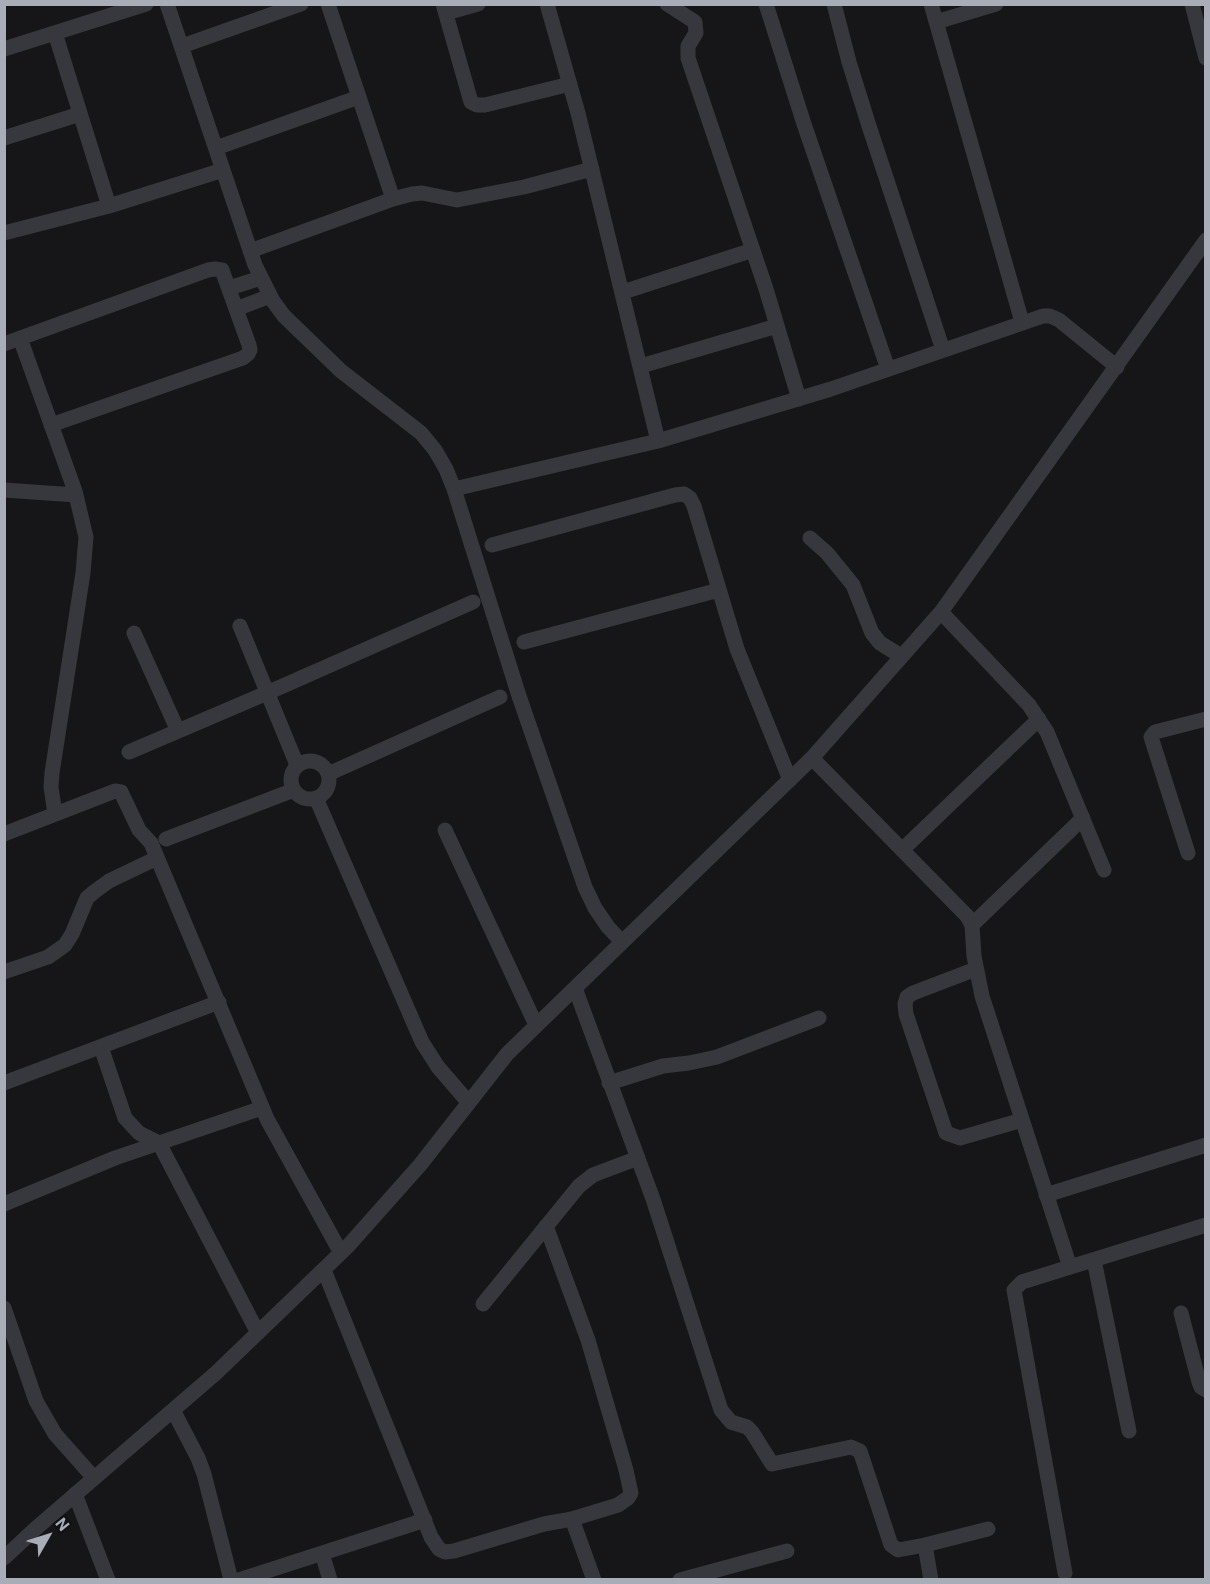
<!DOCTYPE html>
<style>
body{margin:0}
#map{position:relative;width:1210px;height:1584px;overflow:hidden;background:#161618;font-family:Roboto,sans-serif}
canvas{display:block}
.frame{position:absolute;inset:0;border:6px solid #a8adb8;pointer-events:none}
.north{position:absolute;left:18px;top:1506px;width:60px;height:60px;-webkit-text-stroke:4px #111113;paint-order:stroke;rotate:51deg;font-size:16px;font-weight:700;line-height:24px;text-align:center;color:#a8adb8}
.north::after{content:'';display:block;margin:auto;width:21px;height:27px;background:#a8adb8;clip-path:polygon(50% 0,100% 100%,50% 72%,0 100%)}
</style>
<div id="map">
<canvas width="1210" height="1584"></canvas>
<div class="frame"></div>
<div class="north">N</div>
</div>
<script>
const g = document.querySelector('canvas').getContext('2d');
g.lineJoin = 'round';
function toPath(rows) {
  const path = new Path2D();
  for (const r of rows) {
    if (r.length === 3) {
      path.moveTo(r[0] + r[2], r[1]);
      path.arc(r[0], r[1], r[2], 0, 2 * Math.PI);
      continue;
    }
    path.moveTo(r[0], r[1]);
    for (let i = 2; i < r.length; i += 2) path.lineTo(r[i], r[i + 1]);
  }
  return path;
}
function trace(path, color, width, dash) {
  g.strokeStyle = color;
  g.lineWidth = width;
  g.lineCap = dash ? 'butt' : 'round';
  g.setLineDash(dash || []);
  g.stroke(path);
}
trace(toPath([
 [167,4,255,265,273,301,284,316,341,371,421,433,435,450,446,469,454,489,519,696,585,887,595,908,608,927,622,942],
 [328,4,393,199],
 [443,4,471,102,477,105,485,105,570,84],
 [547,4,578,113,658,441],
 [667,4,695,22,696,33,688,46,688,58,766,289,799,399],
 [766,4,804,124,888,369],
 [834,4,849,62,869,126,943,350],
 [931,4,1022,322],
 [1192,4,1206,58],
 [446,13,478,4],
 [936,22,996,4],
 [55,33,109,206],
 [182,46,301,4],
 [4,49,146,4],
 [4,138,80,114],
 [216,148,359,97],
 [4,233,109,206,223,170],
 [250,251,393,199,412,194,422,193,457,200,524,187,592,169],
 [229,288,261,278],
 [623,292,753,250],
 [236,309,270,296],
 [20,338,75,491,86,537,83,573,52,773,51,787,55,814],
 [4,344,208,270,215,269,222,270,249,345,250,350,248,354,243,358,51,425],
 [641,366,777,326],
 [454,489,658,441,831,389,1043,316,1050,316,1059,320,1117,367],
 [4,490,76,495],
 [810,538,827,553,853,585,872,633,880,643,901,656],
 [492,545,675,495,684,494,690,498,694,506,737,649,790,780],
 [941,612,1029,705,1047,732,1104,870],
 [240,626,297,765],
 [134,633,178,731],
 [524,642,719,590],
 [129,752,267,693,473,602],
 [812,758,967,916,972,925,974,956,982,996,1070,1267,1022,1282,1014,1290,1065,1573],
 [310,780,19],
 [328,774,500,697],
 [316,798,422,1042,438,1067,469,1103],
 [445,830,536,1025],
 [4,834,115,791,121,792,139,830,151,843,267,1119,341,1253],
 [166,839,294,790],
 [902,850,1039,719],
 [1188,853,1151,737,1155,732,1206,719],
 [972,925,1083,818],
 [976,969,913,993,907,997,905,1004,906,1014,946,1133,960,1138,1022,1120],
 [4,972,48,957,58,950,65,945,72,934,87,898,94,892,109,881,157,858],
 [575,988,653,1199,721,1410,731,1422,747,1427,752,1432,772,1464,851,1447,860,1451,891,1545,898,1550,925,1545,931,1580],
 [101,1047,125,1118,139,1133,159,1143,258,1333],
 [4,1083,219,1002],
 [609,1083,663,1066,689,1063,717,1057,819,1018],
 [1046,1195,1206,1145],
 [4,1204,115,1158,262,1108],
 [1094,1260,1129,1431],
 [1070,1267,1206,1225],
 [324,1270,431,1537,439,1549,445,1552,454,1551,544,1524,572,1519,618,1505,628,1498,631,1493,626,1470,588,1340,546,1226],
 [483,1304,579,1186,593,1175,638,1158],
 [4,1308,36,1401,55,1434,94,1478],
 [1181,1313,1199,1382,1201,1387,1206,1390],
 [173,1410,198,1458,204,1474,231,1580],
 [75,1494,108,1580],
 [572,1519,594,1580],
 [925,1545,988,1529],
 [322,1553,330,1580],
 [4,1558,34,1530,216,1373,348,1246,420,1165,507,1054,812,758,941,612,1206,240],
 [239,1580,425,1520],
 [680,1580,787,1551]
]), '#37383d', 15);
</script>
